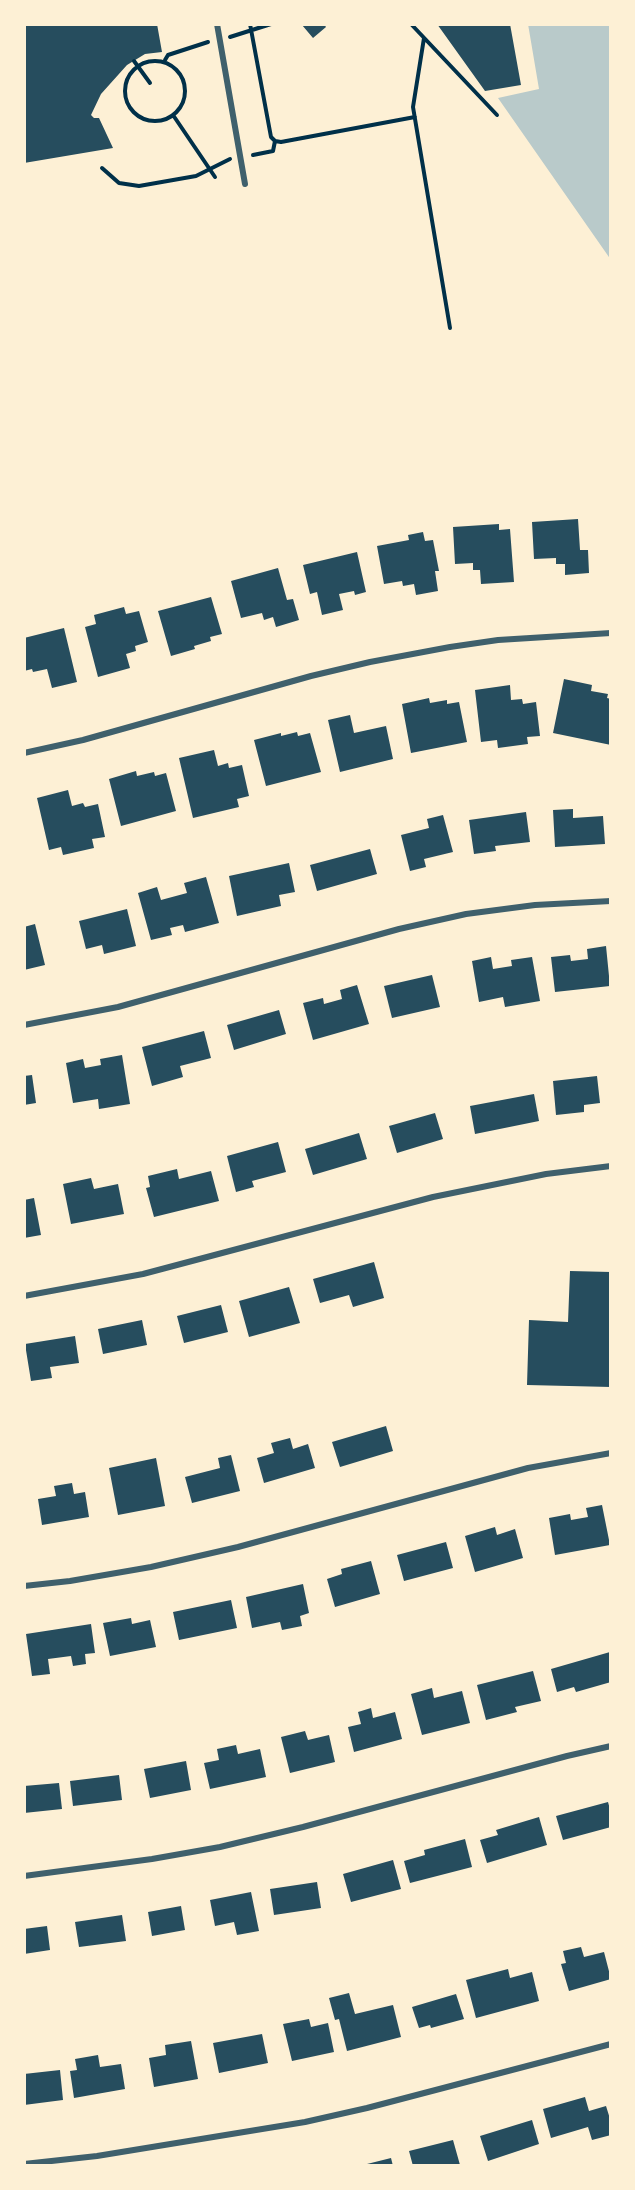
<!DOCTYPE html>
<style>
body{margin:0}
#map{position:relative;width:635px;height:2190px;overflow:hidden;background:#fdf0d5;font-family:"Source Serif 4",serif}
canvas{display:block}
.frame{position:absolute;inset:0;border:26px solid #fdf0d5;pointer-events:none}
</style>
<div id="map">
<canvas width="635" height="2190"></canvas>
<div class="frame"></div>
</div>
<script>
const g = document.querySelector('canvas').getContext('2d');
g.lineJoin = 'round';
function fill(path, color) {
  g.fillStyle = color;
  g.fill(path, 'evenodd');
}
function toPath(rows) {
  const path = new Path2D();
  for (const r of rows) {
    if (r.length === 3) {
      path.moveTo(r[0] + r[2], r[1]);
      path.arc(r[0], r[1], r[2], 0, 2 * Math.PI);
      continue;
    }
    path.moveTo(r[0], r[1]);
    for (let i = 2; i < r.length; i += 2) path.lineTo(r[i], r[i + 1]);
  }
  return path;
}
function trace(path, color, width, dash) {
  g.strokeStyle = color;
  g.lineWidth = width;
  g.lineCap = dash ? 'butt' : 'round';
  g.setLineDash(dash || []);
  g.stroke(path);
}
fill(toPath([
 [528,24,611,24,611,260,498,98,539,89]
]), '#b9caca');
fill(toPath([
 [24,24,157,24,162,52,145,54,127,65,101,94,91,115,94,118,99,118,113,148,24,163],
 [304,24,324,24,326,27,313,38,302,25],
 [437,24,510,24,521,85,485,91],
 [578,519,580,550,588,550,589,573,565,575,565,564,556,564,556,558,534,559,532,522],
 [499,524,499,530,510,529,514,582,481,584,480,570,473,570,473,563,455,564,453,527],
 [423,532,425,541,433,540,439,571,435,571,438,591,416,595,414,584,403,586,402,581,384,584,377,546,409,540,408,535],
 [357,552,366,592,355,595,354,591,339,594,343,610,322,615,317,592,310,594,303,565],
 [278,568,287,600,293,599,299,620,276,627,273,617,264,620,262,613,241,618,231,581],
 [211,597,222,634,210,637,211,641,194,646,195,649,171,656,158,611],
 [124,607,126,614,139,611,148,642,135,646,136,651,126,654,130,668,98,677,85,627,96,624,94,615],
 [64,628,77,682,52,688,47,669,33,672,32,669,24,671,24,638],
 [564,679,592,685,591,691,608,694,607,698,611,699,611,745,553,733],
 [510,685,511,700,522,699,523,704,536,702,540,736,527,737,528,744,498,748,497,740,481,742,475,690],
 [429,698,430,703,447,700,447,704,459,702,467,742,411,753,402,704],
 [350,715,354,733,386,726,393,759,340,772,328,720],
 [297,732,298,736,310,733,321,772,266,786,254,740,281,733,281,736],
 [214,750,218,766,228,763,229,768,242,765,249,796,237,799,239,807,193,818,179,758],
 [136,771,137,776,154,772,155,776,166,773,176,811,121,826,109,779],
 [68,790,72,806,83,803,85,807,98,804,105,837,92,839,94,848,63,855,61,847,49,850,37,798],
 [573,809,573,818,603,816,605,844,555,847,553,810],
 [526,812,530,842,495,846,496,851,474,854,469,820],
 [443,815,453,852,424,859,426,867,410,871,401,835,429,828,427,819],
 [370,849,377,874,317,891,310,865],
 [289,863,295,892,279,895,281,906,237,916,229,876],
 [206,877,219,923,185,932,183,925,170,928,172,935,151,940,138,893,157,887,161,900,187,893,184,883],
 [127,909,136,946,104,954,102,945,86,949,79,921],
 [35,924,45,965,24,970,24,927],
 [606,946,610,986,555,992,551,957,570,955,571,961,588,959,587,949],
 [491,957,493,969,512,966,511,960,532,957,540,1001,505,1007,503,997,479,1002,472,961],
 [432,975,440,1007,392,1018,384,986],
 [357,985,369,1024,313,1040,303,1003,323,998,324,1004,342,999,340,990],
 [279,1010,286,1034,234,1050,227,1025],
 [204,1031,211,1058,180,1066,183,1077,152,1086,142,1047],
 [122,1055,130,1104,99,1109,98,1099,73,1103,66,1063,83,1059,85,1068,101,1065,100,1059],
 [32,1075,36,1103,24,1105,24,1076],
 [597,1076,600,1103,584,1105,584,1112,556,1115,553,1081],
 [534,1094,539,1121,475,1134,470,1106],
 [435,1113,443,1139,397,1153,389,1126],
 [359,1133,367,1159,313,1175,305,1149],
 [278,1142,286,1172,252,1181,254,1187,236,1192,227,1156],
 [177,1169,179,1179,211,1171,219,1201,154,1217,146,1188,150,1187,148,1176],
 [91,1178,94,1189,118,1184,124,1214,71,1224,63,1184],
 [34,1198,41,1235,24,1238,24,1200],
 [374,1262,384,1298,353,1307,349,1295,320,1303,313,1279],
 [570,1271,611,1272,611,1387,527,1385,529,1320,568,1322],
 [289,1287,300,1323,249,1337,239,1301],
 [221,1305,228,1332,184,1343,177,1316],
 [142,1320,147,1345,103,1354,98,1329],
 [75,1336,79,1363,50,1367,52,1378,31,1381,25,1344],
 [386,1426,393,1451,340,1467,332,1442],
 [290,1438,293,1449,308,1444,315,1468,264,1483,257,1458,274,1453,271,1443],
 [231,1455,240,1491,192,1503,185,1477,220,1468,218,1458],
 [156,1458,165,1506,118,1515,109,1468],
 [72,1483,74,1494,85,1492,89,1517,42,1525,38,1499,56,1496,54,1486],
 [602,1505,610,1545,555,1555,549,1518,570,1514,571,1520,588,1517,586,1508],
 [495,1527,497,1535,515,1529,523,1558,475,1572,465,1536],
 [446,1542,453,1568,404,1581,397,1555],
 [371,1561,380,1594,335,1607,327,1579,342,1574,341,1569],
 [303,1584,309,1613,300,1616,302,1626,282,1630,280,1622,252,1628,246,1597],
 [231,1600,237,1628,179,1640,173,1612],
 [131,1618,132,1624,150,1620,156,1647,110,1656,103,1623],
 [91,1624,95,1653,85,1654,86,1664,73,1666,71,1656,48,1659,50,1674,32,1676,26,1634],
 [610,1652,611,1682,576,1692,574,1687,557,1692,551,1669],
 [533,1671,541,1701,515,1707,517,1712,486,1720,477,1685],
 [432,1688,434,1698,462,1691,470,1723,422,1735,411,1694],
 [371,1708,373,1718,395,1712,402,1739,354,1752,348,1727,361,1724,358,1712],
 [305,1731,308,1740,329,1735,335,1762,290,1773,281,1737],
 [236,1745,238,1754,260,1749,266,1777,210,1789,204,1763,219,1760,217,1749],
 [186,1761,191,1790,150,1798,144,1769],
 [119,1775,122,1800,73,1806,70,1781],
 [59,1783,62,1809,24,1813,24,1786],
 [608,1802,611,1813,611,1827,563,1840,556,1816],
 [539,1817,547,1845,487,1863,480,1840,498,1835,496,1830],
 [465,1839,472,1867,410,1883,404,1861,425,1855,424,1850],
 [393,1860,401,1889,351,1902,343,1874],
 [317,1882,321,1908,274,1915,270,1889],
 [251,1892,259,1931,237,1935,234,1922,215,1926,210,1900],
 [181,1906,185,1930,152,1936,148,1912],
 [122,1915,126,1941,79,1947,75,1922],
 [47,1926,50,1950,24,1954,24,1929],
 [581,1947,584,1957,604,1952,611,1979,569,1991,561,1964,566,1963,563,1951],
 [508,1969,510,1978,532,1972,539,2001,476,2018,466,1980],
 [349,1993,355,2014,393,2005,401,2037,347,2051,339,2019,335,2020,329,1998],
 [456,1994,464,2019,431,2028,430,2025,419,2028,412,2007],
 [309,2019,311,2027,328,2023,334,2052,292,2061,283,2024],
 [262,2034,268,2063,219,2073,213,2043],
 [191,2041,198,2079,154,2087,149,2058,166,2055,165,2045],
 [98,2055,100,2067,121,2064,125,2089,74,2098,70,2071,77,2070,75,2059],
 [60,2070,63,2100,24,2105,24,2074],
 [585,2097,589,2111,606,2106,611,2122,611,2135,592,2140,588,2127,551,2138,543,2109],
 [532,2120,539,2144,488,2161,480,2136],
 [453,2140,460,2165,413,2166,409,2151],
 [391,2158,393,2166,363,2166,363,2165]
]), '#264d5e');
trace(toPath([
 [250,24,271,137,275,141,281,142,415,117],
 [411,24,497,115],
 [230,37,271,24],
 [424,38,413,107,450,328],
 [165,60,168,55,208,42],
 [134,61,150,83],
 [155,91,30],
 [173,115,215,177],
 [253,155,273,151,275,141],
 [102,168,119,183,139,186,196,176,230,159]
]), '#003049', 4);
trace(toPath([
 [217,24,245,184],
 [24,753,83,740,311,676,370,662,450,647,498,640,611,633],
 [24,1025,118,1007,399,929,466,914,535,905,611,901],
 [24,1296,143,1274,433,1197,546,1174,611,1166],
 [24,1586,70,1581,151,1567,238,1547,528,1468,611,1453],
 [24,1876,152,1859,220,1847,303,1827,567,1756,611,1746],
 [24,2164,97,2156,305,2122,367,2108,611,2044]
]), '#3f606c', 6);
</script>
